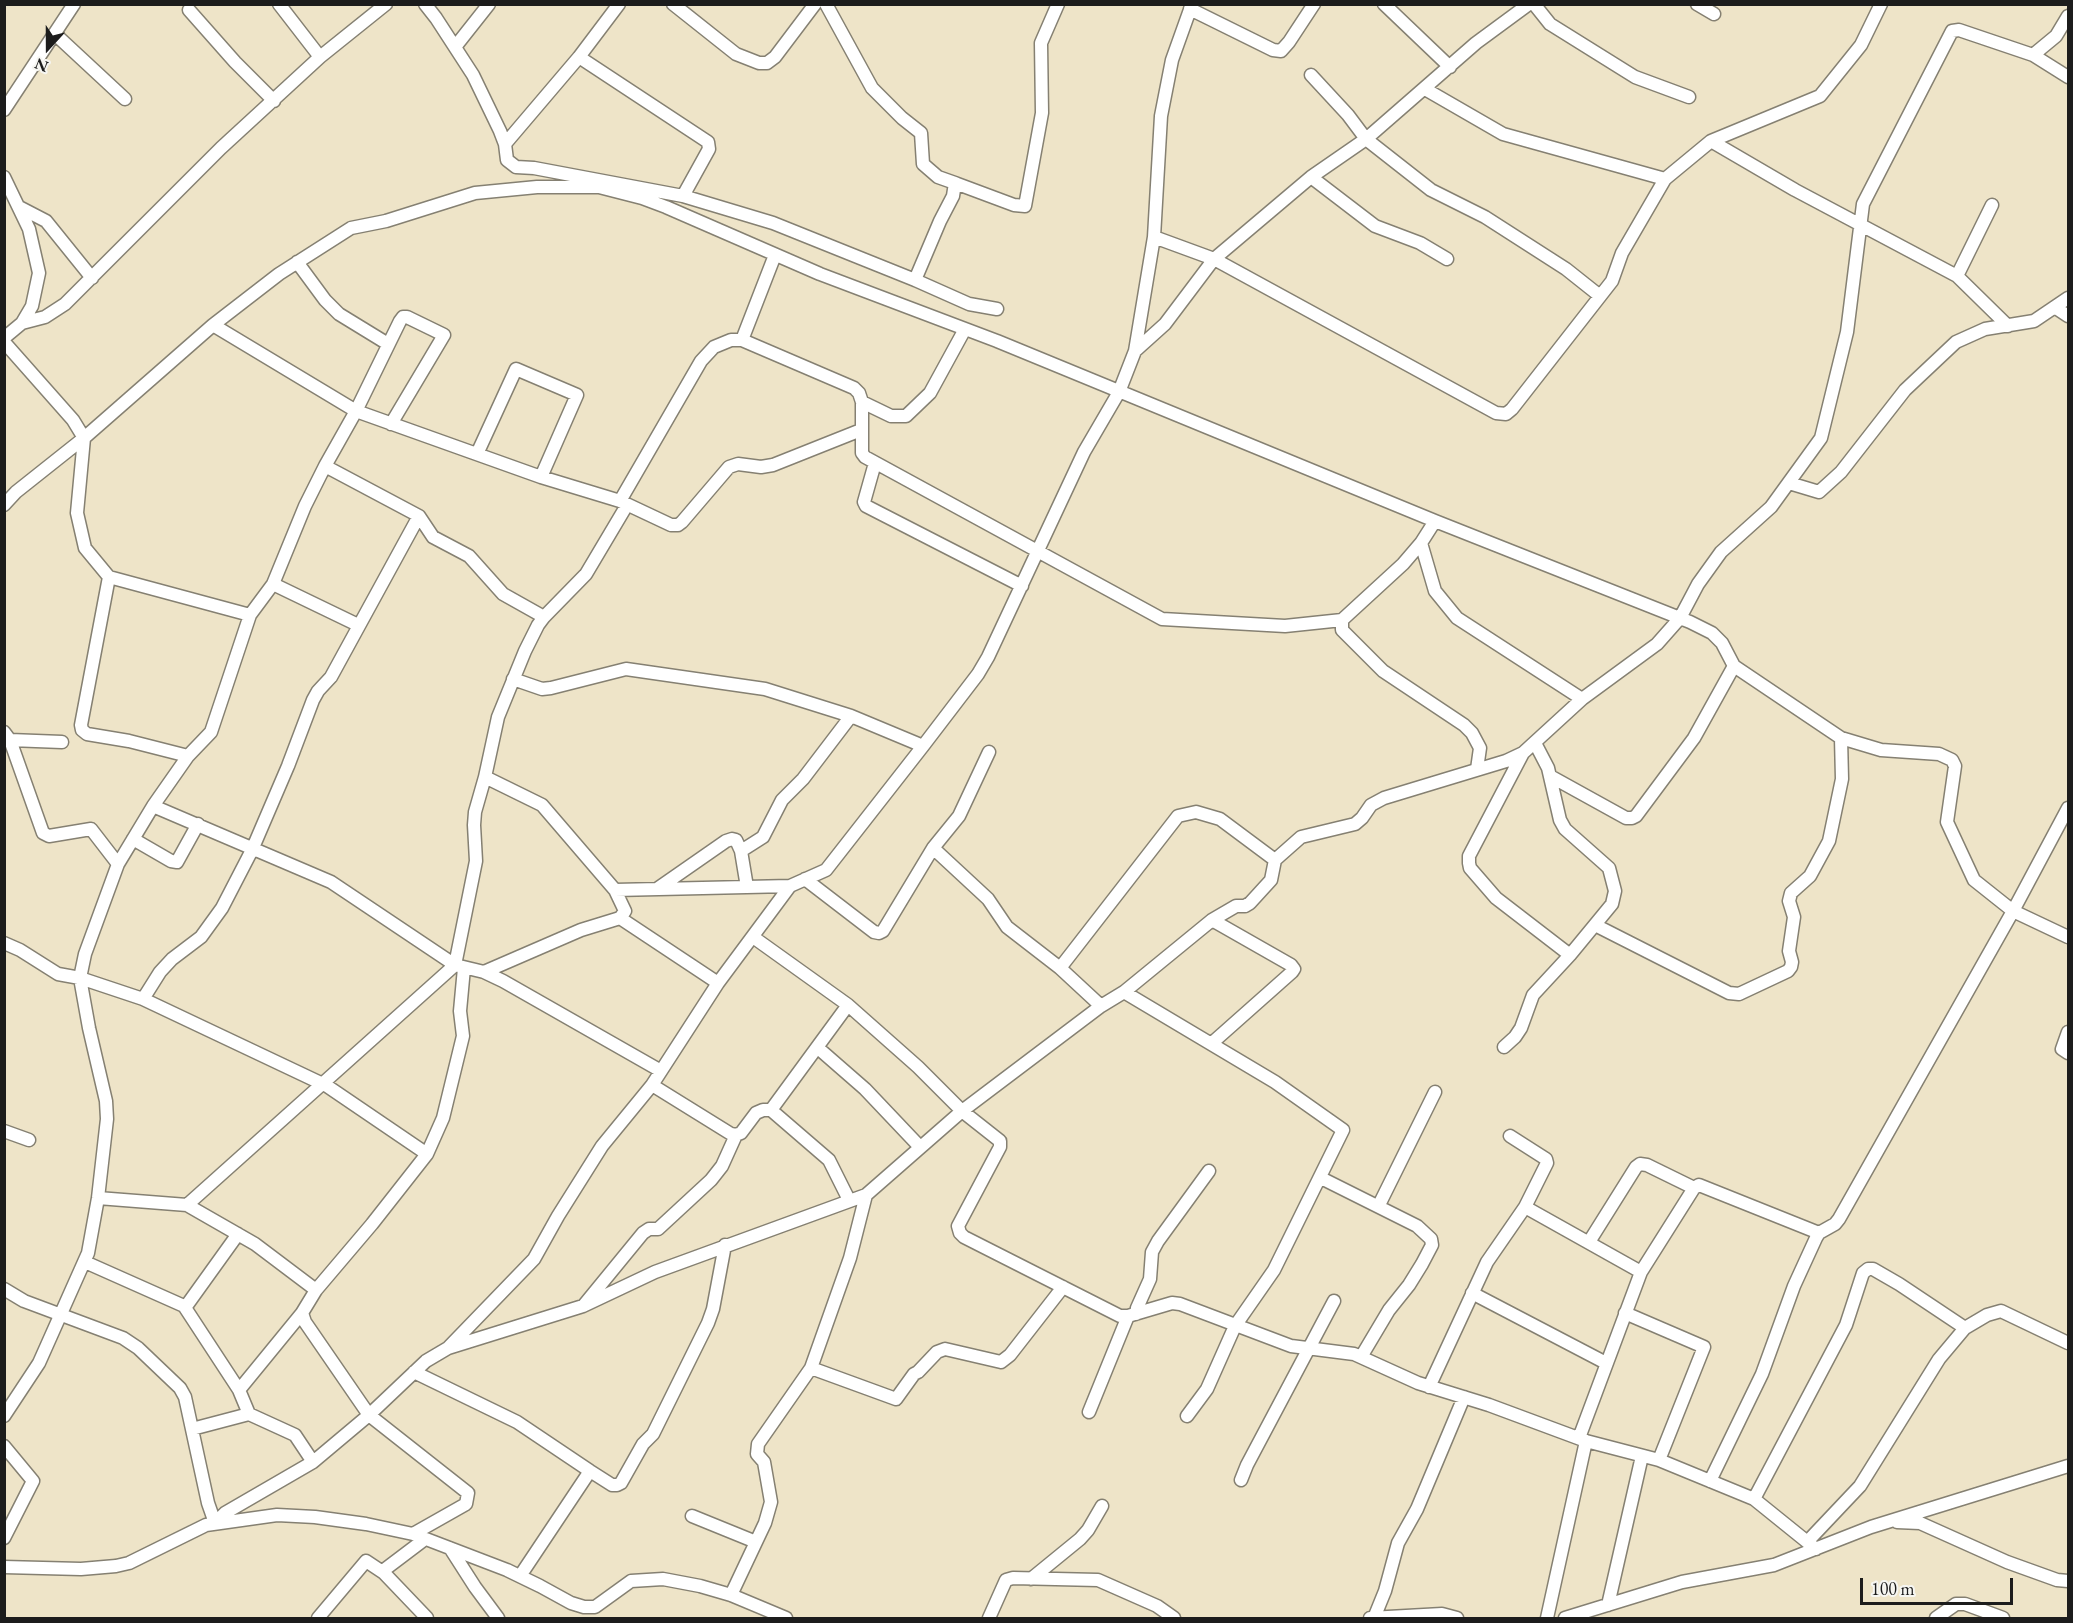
<!DOCTYPE html>
<style>
body{margin:0}
#map{position:relative;width:2073px;height:1623px;overflow:hidden;background:#eee4c8;font-family:"EB Garamond",serif}
canvas{display:block}
.frame{position:absolute;inset:0;border:6px solid #1c1c1c;pointer-events:none}
.north{position:absolute;left:18px;top:18px;width:60px;height:60px;-webkit-text-stroke:4px #f6f6f2;paint-order:stroke;rotate:201deg;font-size:16px;font-weight:700;line-height:24px;text-align:center;color:#1c1c1c}
.north::after{content:'';display:block;margin:auto;width:21px;height:27px;background:#1c1c1c;clip-path:polygon(50% 0,100% 100%,50% 72%,0 100%)}
.scale{position:absolute;left:1860px;top:1578px;width:153px;height:27px;box-sizing:border-box;border:3px solid #1c1c1c;border-top:0;padding-left:8px;font-size:18px;line-height:21px;white-space:nowrap;color:#1c1c1c;-webkit-text-stroke:4px #f6f6f2;paint-order:stroke}
</style>
<div id="map">
<canvas width="2073" height="1623"></canvas>
<div class="frame"></div>
<div class="north">N</div>
<div class="scale">100 m</div>
</div>
<script>
const g = document.querySelector('canvas').getContext('2d');
g.lineJoin = 'round';
function toPath(rows) {
  const path = new Path2D();
  for (const r of rows) {
    path.moveTo(r[0], r[1]);
    for (let i = 2; i < r.length; i += 2) path.lineTo(r[i], r[i + 1]);
  }
  return path;
}
function trace(path, color, width, dash) {
  g.strokeStyle = color;
  g.lineWidth = width;
  g.lineCap = dash ? 'butt' : 'round';
  g.setLineDash(dash || []);
  g.stroke(path);
}
const minor = toPath([
 [279,4,320,57],
 [425,4,436,18,473,75,500,131,505,144,507,160,516,167,534,168,683,196,773,223,915,280,969,304,997,309],
 [673,4,736,54,759,63,767,63,775,57,815,4],
 [826,4,872,88,902,118,921,133,923,164,938,177,955,183,953,196,940,221,915,280],
 [1384,4,1450,67],
 [1534,4,1550,24,1635,77,1689,97],
 [1697,4,1714,14],
 [1190,9,1273,50,1281,51,1289,42,1314,4],
 [189,10,235,62,274,101],
 [55,34,125,99],
 [455,47,489,4],
 [2033,55,2056,36,2068,16],
 [579,57,708,142,709,149,683,196],
 [1311,75,1348,115,1366,139,1431,190,1485,217,1566,269,1600,296],
 [1425,89,1503,134,1665,179],
 [4,110,74,4],
 [1711,141,1795,190,1957,276,2008,326],
 [505,144,579,57,619,4],
 [4,177,29,229,39,273,32,306,22,323,4,338],
 [1311,177,1375,226,1420,243,1447,259],
 [955,183,1014,205,1025,206,1042,113,1041,43,1058,4],
 [19,207,46,221,92,278],
 [1154,237,1214,259,1496,413,1506,414,1512,409,1612,281,1622,253,1665,179,1711,141,1820,96,1861,45,1881,4],
 [297,262,325,300,339,314,388,344],
 [1957,276,1992,205],
 [2056,308,2068,316],
 [22,323,45,317,65,304,221,148,320,57,386,4],
 [213,325,356,411,541,477,620,501,671,525,678,525,682,522,729,467,738,464,761,467,773,465,861,430],
 [742,340,775,255],
 [4,342,73,420,84,438,77,513,85,548,109,577,250,615],
 [1135,351,1165,324,1214,259,1311,177,1366,139,1476,43,1529,4],
 [862,402,891,416,906,416,930,393,965,329],
 [477,454,516,369,577,395,541,477],
 [875,463,864,502,866,506,1022,586],
 [325,466,419,516,433,537,469,556,503,594,544,617],
 [1789,483,1819,492,1841,472,1905,390,1956,342,1985,329,2034,321,2068,298],
 [620,501,701,361,714,347,731,340,742,340,854,388,859,393,862,402,862,453,865,457,1162,619,1285,626,1342,620,1403,564,1421,543,1435,521],
 [4,505,16,492,84,438,213,325,279,274,351,228,386,221,475,193,537,187,599,187,642,198,666,207,820,274,997,341,1435,521,1690,622,1712,633,1722,643,1734,666,1841,738,1881,750,1939,754,1952,760,1955,766,1947,822,1974,880,2013,911,2068,937],
 [1421,543,1435,591,1457,618,1582,699],
 [109,577,81,725,82,730,87,734,129,741,188,756],
 [273,584,358,625],
 [1342,620,1342,630,1383,671,1464,725,1472,733,1480,748,1477,769],
 [513,679,542,689,551,688,626,669,765,689,851,716,923,746],
 [4,732,10,740,43,833,49,836,91,829,118,864,153,806,188,756,211,732,250,615,273,584,305,506,325,466,356,411,400,321,403,317,407,317,444,335,391,424],
 [10,740,62,742],
 [1523,753,1469,856,1469,863,1470,868,1496,898,1570,955],
 [1550,776,1626,818,1632,818,1636,816,1694,738,1734,666],
 [153,806,331,882,455,965,484,972,503,981,661,1071],
 [133,839,171,861,177,862,198,824],
 [933,848,988,899,1007,927,1060,968,1101,1006],
 [741,851,763,837,782,800,803,779,851,716],
 [805,879,874,932,879,933,883,931,933,848,959,816,989,752],
 [657,889,726,841,732,839,736,840,741,851,747,887],
 [615,890,790,886],
 [620,918,718,983],
 [1212,920,1291,965,1294,969,1292,972,1212,1043],
 [1595,925,1729,993,1739,994,1788,971,1791,967,1792,962,1789,951,1794,917,1789,901,1791,893,1810,876,1829,841,1842,779,1841,738],
 [753,937,848,1005,918,1067,962,1111,1000,1141,1000,1147,958,1226,960,1233,964,1237,1120,1316,1128,1316,1172,1303,1180,1304,1291,1346,1354,1354,1418,1383,1489,1405,1586,1441,1659,1460,1754,1499,1816,1549],
 [4,943,20,950,58,974,80,978,143,999,327,1086,427,1154],
 [1060,968,1178,816,1196,812,1220,819,1275,860],
 [484,972,581,930,620,918,625,911,615,890,542,805,485,777],
 [1124,992,1275,1082,1343,1130,1274,1270,1235,1326,1207,1389,1187,1416],
 [143,999,160,972,172,959,201,937,222,908,252,850,288,766,313,700,318,691,331,677,419,516],
 [2068,1032,2062,1049,2068,1053],
 [1504,1047,1515,1037,1521,1028,1533,995,1570,955,1612,904,1615,891,1609,868,1565,829,1560,820,1548,768,1535,743],
 [818,1048,865,1089,920,1147],
 [652,1085,731,1134,736,1135],
 [771,1110,848,1005],
 [4,1131,29,1140],
 [1321,1178,1417,1226,1431,1239,1432,1245,1422,1264,1409,1285,1389,1310,1361,1357],
 [98,1198,187,1205,255,1244,316,1290],
 [187,1205,455,965,476,861,474,825,475,812,485,777,498,717,525,651,538,625,544,617,586,574,627,505],
 [1379,1205,1435,1092],
 [1525,1207,1641,1272],
 [1589,1242,1636,1167,1640,1164,1647,1165,1694,1188],
 [85,1262,184,1306,239,1390,249,1414],
 [4,1289,24,1301,123,1338,138,1348,180,1388,185,1397,208,1503,215,1523,225,1513,313,1462,369,1415,426,1361,448,1348,534,1259,558,1216,602,1146,652,1085,718,983,790,886,826,870,923,746,978,674,988,657,1084,452,1119,392,1135,351,1154,237,1161,116,1172,60,1192,4],
 [1472,1293,1606,1363],
 [584,1305,643,1233,649,1229,658,1229,711,1180,722,1166,736,1135,741,1133,756,1113,763,1110,771,1110,829,1160,849,1200],
 [184,1306,187,1305,238,1234],
 [302,1313,305,1322,369,1415,468,1493,466,1504,413,1534],
 [1625,1313,1704,1347,1659,1460],
 [1136,1314,1137,1308,1150,1279,1152,1252,1158,1241,1209,1171],
 [448,1348,583,1306,655,1272,866,1195,962,1111,1101,1006,1124,992,1212,920,1236,906,1245,906,1250,903,1271,880,1275,860,1301,837,1355,824,1362,818,1371,805,1384,798,1506,761,1523,753,1582,699,1657,644,1680,618,1698,584,1721,552,1771,507,1821,438,1847,332,1863,204,1952,31,1959,30,2033,55,2068,77],
 [811,1368,896,1399,914,1374,918,1372,937,1352,945,1349,1001,1362,1010,1355,1063,1287],
 [414,1372,517,1422,590,1471,612,1485,617,1485,621,1483,643,1444,653,1434,708,1323,713,1309,725,1245],
 [1429,1387,1487,1262,1525,1207,1547,1163,1546,1159,1510,1136],
 [239,1390,302,1313,316,1290,372,1224,427,1154,443,1118,463,1036,460,1011,464,968],
 [1089,1412,1128,1316],
 [4,1416,39,1363,88,1253,98,1198,107,1119,106,1101,89,1028,80,978,85,954,118,864],
 [192,1429,249,1414,295,1435,313,1462],
 [1579,1438,1641,1272,1694,1188,1699,1185,1819,1233],
 [4,1446,33,1481,4,1538],
 [1241,1480,1247,1465,1334,1301],
 [1710,1481,1762,1374,1794,1286,1816,1238,1819,1233,1835,1224,1839,1219,2013,911,2068,808],
 [1754,1499,1846,1325,1863,1273,1868,1269,1873,1269,1899,1284,1965,1328],
 [692,1516,756,1542],
 [1897,1522,1920,1523,2007,1562,2057,1580,2068,1581],
 [1808,1541,1860,1486,1939,1359,1965,1328,1987,1315,2001,1311,2068,1343],
 [450,1548,475,1587,498,1618],
 [4,1567,81,1569,116,1566,129,1563,206,1525,277,1515,315,1517,366,1524,413,1534,507,1570,540,1586,571,1603,584,1607,595,1607,631,1581,663,1579,700,1586,731,1595,786,1618],
 [384,1573,384,1570,425,1539],
 [520,1576,590,1471],
 [1031,1579,1080,1539,1088,1530,1102,1506],
 [731,1595,765,1523,771,1502,764,1462,757,1454,758,1444,811,1368,850,1258,866,1195],
 [1608,1605,1642,1456],
 [318,1618,366,1561,384,1573,427,1618],
 [989,1618,1006,1580,1013,1578,1098,1580,1157,1606,1174,1618],
 [1370,1618,1442,1614,1457,1618],
 [1374,1618,1385,1591,1398,1543,1417,1509,1464,1397],
 [1547,1618,1586,1441],
 [1565,1618,1682,1582,1774,1565,1871,1527,2068,1466],
 [1936,1618,1956,1604,1965,1604,2003,1618]
]);
trace(minor, '#858072', 15);
trace(minor, '#fff', 12);
</script>
